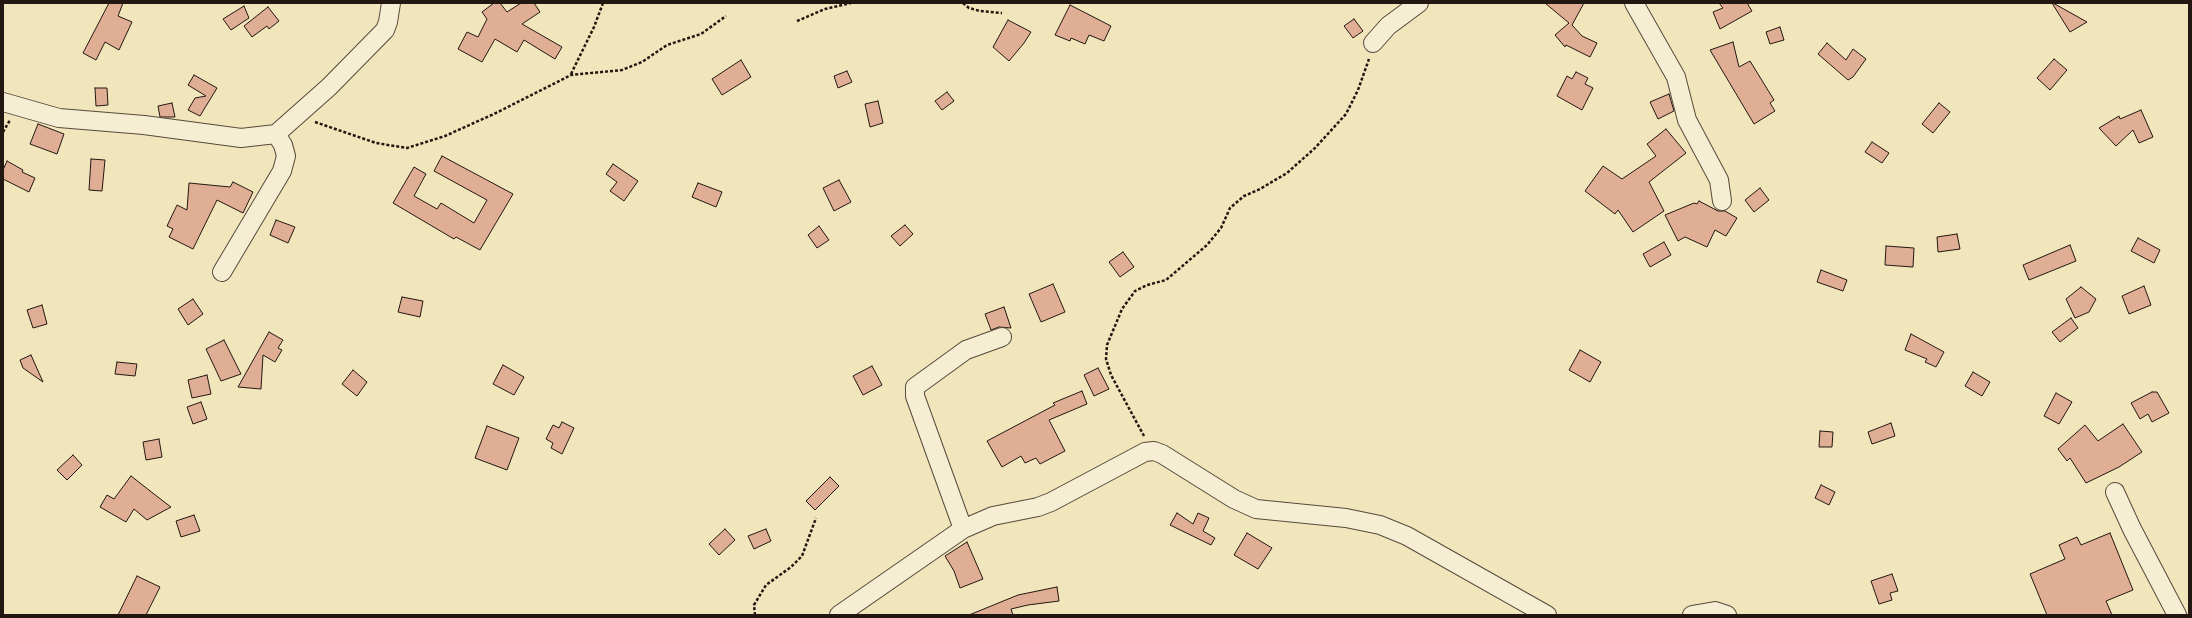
<!DOCTYPE html>
<style>
body{margin:0}
#map{position:relative;width:2192px;height:618px;overflow:hidden;background:#f1e5bb;font-family:"IM FELL Double Pica",serif}
canvas{display:block}
.frame{position:absolute;inset:0;border:4px solid #231711;pointer-events:none}
</style>
<div id="map">
<canvas width="2192" height="618"></canvas>
<div class="frame"></div>
</div>
<script>
const g = document.querySelector('canvas').getContext('2d');
g.lineJoin = 'round';
function fill(path, color) {
  g.fillStyle = color;
  g.fill(path, 'evenodd');
}
function toPath(rows) {
  const path = new Path2D();
  for (const r of rows) {
    path.moveTo(r[0], r[1]);
    for (let i = 2; i < r.length; i += 2) path.lineTo(r[i], r[i + 1]);
  }
  return path;
}
function trace(path, color, width, dash) {
  g.strokeStyle = color;
  g.lineWidth = width;
  g.lineCap = dash ? 'butt' : 'round';
  g.setLineDash(dash || []);
  g.stroke(path);
}
const building = toPath([
 [109,3,123,3,118,16,132,22,119,50,105,42,96,60,83,53,109,3],
 [494,3,500,3,507,12,521,3,534,3,540,12,522,24,562,47,555,59,524,40,517,52,495,39,482,62,458,49,467,32,478,37,487,19,482,12,494,3],
 [1545,3,1584,3,1572,25,1582,36,1597,43,1590,57,1566,45,1565,47,1555,35,1569,23,1545,3],
 [1719,3,1747,3,1752,11,1720,29,1713,12,1723,8,1719,3],
 [2052,3,2053,3,2087,22,2070,32,2052,3],
 [1070,5,1111,26,1104,41,1089,35,1085,44,1071,38,1070,41,1055,35,1070,5],
 [244,6,249,18,231,30,223,19,244,6],
 [268,7,279,21,269,29,267,26,252,37,244,26,268,7],
 [1354,19,1363,31,1353,38,1344,26,1354,19],
 [1008,20,1031,32,1024,43,1009,61,993,47,1008,20],
 [1780,27,1784,40,1770,44,1766,32,1780,27],
 [1733,42,1739,67,1750,61,1774,100,1770,103,1775,111,1754,124,1710,50,1733,42],
 [1827,43,1846,60,1853,49,1866,59,1853,77,1848,80,1818,54,1827,43],
 [2054,59,2067,70,2050,90,2037,78,2054,59],
 [741,60,751,77,722,95,712,79,741,60],
 [847,71,852,82,838,88,834,76,847,71],
 [1576,72,1588,78,1585,84,1593,88,1582,110,1557,96,1567,76,1572,79,1576,72],
 [194,75,217,88,200,116,188,110,195,98,206,96,188,85,194,75],
 [95,88,107,88,108,105,96,106,95,88],
 [947,92,954,101,942,110,935,101,947,92],
 [1669,94,1674,111,1658,119,1650,102,1669,94],
 [878,101,883,123,870,127,865,104,878,101],
 [172,103,175,117,160,117,158,106,172,103],
 [1939,103,1950,112,1933,133,1922,124,1939,103],
 [2141,110,2153,137,2139,143,2133,130,2116,146,2099,128,2119,116,2120,119,2141,110],
 [38,124,64,134,57,154,30,144,38,124],
 [1666,129,1686,153,1649,182,1664,211,1633,232,1618,210,1615,214,1585,191,1603,166,1622,179,1656,156,1647,144,1666,129],
 [1872,142,1889,153,1882,163,1865,152,1872,142],
 [442,156,513,194,480,250,456,237,454,239,393,203,414,167,426,174,414,196,437,209,441,203,474,223,487,200,434,171,442,156],
 [91,159,105,160,102,191,89,190,91,159],
 [7,161,23,170,22,172,35,178,29,192,3,179,3,170,7,161],
 [613,164,638,181,624,201,610,191,617,182,606,174,613,164],
 [839,180,851,202,834,211,823,188,839,180],
 [233,182,253,192,243,213,217,200,193,249,169,237,173,229,167,226,177,205,187,210,189,183,230,187,233,182],
 [698,183,722,192,716,207,692,197,698,183],
 [1760,188,1769,200,1754,212,1745,200,1760,188],
 [1699,201,1718,211,1725,211,1737,218,1726,236,1715,230,1707,247,1685,237,1678,241,1665,215,1694,203,1697,204,1699,201],
 [276,220,295,227,288,243,270,235,276,220],
 [905,225,913,234,900,246,891,236,905,225],
 [819,226,829,240,817,248,808,235,819,226],
 [1957,234,1960,249,1938,252,1937,237,1957,234],
 [2138,238,2160,250,2154,263,2131,251,2138,238],
 [1664,242,1671,255,1650,267,1643,254,1664,242],
 [2070,245,2076,261,2029,280,2023,265,2070,245],
 [1886,246,1914,248,1913,267,1885,265,1886,246],
 [1123,252,1134,267,1120,277,1109,262,1123,252],
 [1821,270,1847,280,1843,291,1817,282,1821,270],
 [1053,284,1065,312,1041,322,1029,294,1053,284],
 [2144,286,2151,305,2129,314,2122,296,2144,286],
 [2081,287,2096,299,2089,312,2075,318,2066,299,2081,287],
 [402,297,423,301,420,317,398,312,402,297],
 [193,299,203,314,188,325,178,309,193,299],
 [42,305,47,324,33,328,27,310,42,305],
 [1004,307,1011,328,999,327,991,330,985,314,1004,307],
 [2071,318,2078,328,2060,342,2052,332,2071,318],
 [269,332,283,340,278,348,282,350,275,362,263,355,261,389,238,387,269,332],
 [1911,334,1944,352,1936,367,1925,362,1927,359,1905,350,1911,334],
 [224,340,241,374,221,381,206,349,224,340],
 [1580,350,1601,362,1590,382,1569,370,1580,350],
 [31,355,43,382,23,368,20,360,31,355],
 [117,362,137,364,135,376,115,374,117,362],
 [503,365,524,377,514,395,493,384,503,365],
 [872,366,882,385,863,395,853,376,872,366],
 [1098,368,1109,389,1094,396,1084,375,1098,368],
 [353,370,367,382,357,396,342,384,353,370],
 [1973,372,1990,382,1982,396,1965,386,1973,372],
 [207,375,211,394,192,398,188,380,207,375],
 [1082,391,1087,404,1049,420,1065,451,1040,464,1036,458,1025,463,1021,456,1002,467,987,441,1055,405,1053,403,1082,391],
 [2152,392,2157,392,2169,413,2152,422,2148,414,2140,419,2131,403,2152,392],
 [2056,393,2072,402,2059,424,2044,416,2056,393],
 [201,402,207,419,193,424,187,407,201,402],
 [562,422,574,428,562,454,551,448,553,443,546,439,553,425,559,428,562,422],
 [1891,423,1895,436,1872,444,1868,432,1891,423],
 [2123,424,2142,452,2119,467,2086,483,2070,458,2067,461,2058,449,2085,425,2098,441,2123,424],
 [487,426,519,438,507,470,475,458,487,426],
 [1820,431,1833,432,1832,447,1819,447,1820,431],
 [159,439,162,457,146,460,143,442,159,439],
 [73,455,82,465,67,480,57,470,73,455],
 [131,476,163,501,171,507,147,520,134,509,126,522,100,507,107,495,114,499,131,476],
 [830,477,839,486,815,510,806,501,830,477],
 [1821,485,1835,492,1829,505,1815,498,1821,485],
 [1177,513,1193,524,1198,513,1209,518,1203,531,1215,538,1211,545,1170,525,1177,513],
 [194,515,200,531,181,537,176,521,194,515],
 [725,529,735,540,719,555,709,544,725,529],
 [766,529,771,541,754,549,748,536,766,529],
 [1247,533,1272,548,1258,569,1234,555,1247,533],
 [2110,533,2133,590,2106,601,2112,615,2047,615,2030,574,2065,559,2059,545,2077,537,2081,545,2110,533],
 [967,542,983,579,960,588,954,571,945,556,967,542],
 [1892,574,1898,591,1890,593,1892,600,1879,604,1871,581,1892,574],
 [137,576,160,587,146,615,118,615,137,576],
 [1057,587,1059,601,1028,605,1011,609,1013,615,969,615,1018,595,1057,587]
]);
fill(building, '#e0ae95');
trace(building, '#231711', 1);
const street = toPath([
 [1634,3,1676,77,1687,120,1719,180,1722,201],
 [1373,43,1388,26,1419,3],
 [3,102,59,118,144,125,241,138,276,134,329,87,385,30,388,22,391,3],
 [222,272,282,171,286,156,283,145,276,134],
 [2115,492,2132,529,2177,615],
 [963,529,915,396,915,387,966,350,1002,337],
 [839,615,963,529,993,516,1038,507,1051,502,1145,452,1154,451,1162,454,1234,499,1256,509,1346,518,1380,525,1407,536,1547,615],
 [1692,615,1715,611,1727,615]
]);
trace(street, '#564a3c', 20);
trace(toPath([
 [963,3,969,8,980,11,1002,13],
 [797,21,825,9,851,3],
 [571,74,594,27,603,3],
 [315,122,376,143,407,148,445,136,496,113,571,75,622,70,642,62,667,45,701,34,726,16],
 [3,132,10,120],
 [1144,436,1111,375,1106,359,1107,345,1122,309,1135,291,1147,285,1166,280,1207,245,1221,228,1230,208,1244,196,1260,189,1287,173,1315,148,1346,114,1358,90,1369,59],
 [755,615,754,605,766,585,791,567,802,556,816,518]
]), '#231711', 2.5, [3, 2]);
trace(street, '#f6eed3', 18);
</script>
